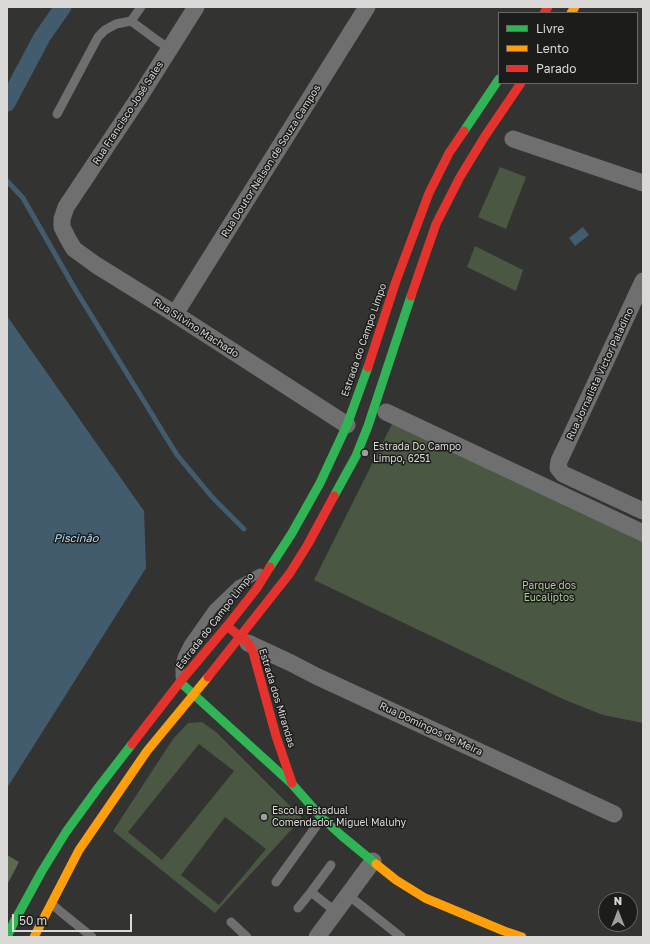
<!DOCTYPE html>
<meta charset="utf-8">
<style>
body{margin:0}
#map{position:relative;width:650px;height:944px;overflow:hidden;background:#333332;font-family:"Golos Text",sans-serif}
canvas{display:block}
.frame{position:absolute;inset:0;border:8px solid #dad9d8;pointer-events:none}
.legend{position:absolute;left:498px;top:12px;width:140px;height:72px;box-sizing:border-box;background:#1c1c1a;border:1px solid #686866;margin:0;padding:5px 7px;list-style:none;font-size:12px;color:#dad9d8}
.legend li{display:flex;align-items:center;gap:8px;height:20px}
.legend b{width:20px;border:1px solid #686866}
.north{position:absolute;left:598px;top:892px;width:40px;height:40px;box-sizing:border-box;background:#1c1c1a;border:1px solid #686866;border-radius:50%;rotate:0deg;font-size:11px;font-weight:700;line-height:16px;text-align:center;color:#dad9d8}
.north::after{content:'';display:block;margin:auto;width:14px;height:18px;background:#a09f9e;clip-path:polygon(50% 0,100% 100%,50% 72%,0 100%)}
.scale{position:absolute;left:12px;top:914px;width:120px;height:18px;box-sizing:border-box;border:2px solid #dad9d8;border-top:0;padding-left:5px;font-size:12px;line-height:14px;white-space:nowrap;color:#dad9d8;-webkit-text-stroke:3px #1c1c1a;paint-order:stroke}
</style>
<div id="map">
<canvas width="650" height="944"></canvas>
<div class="frame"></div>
<ul class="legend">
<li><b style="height:5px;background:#30b455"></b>Livre</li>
<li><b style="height:5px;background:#ff9f0a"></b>Lento</li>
<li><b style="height:5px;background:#e5322d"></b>Parado</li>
</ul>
<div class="north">N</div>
<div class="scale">50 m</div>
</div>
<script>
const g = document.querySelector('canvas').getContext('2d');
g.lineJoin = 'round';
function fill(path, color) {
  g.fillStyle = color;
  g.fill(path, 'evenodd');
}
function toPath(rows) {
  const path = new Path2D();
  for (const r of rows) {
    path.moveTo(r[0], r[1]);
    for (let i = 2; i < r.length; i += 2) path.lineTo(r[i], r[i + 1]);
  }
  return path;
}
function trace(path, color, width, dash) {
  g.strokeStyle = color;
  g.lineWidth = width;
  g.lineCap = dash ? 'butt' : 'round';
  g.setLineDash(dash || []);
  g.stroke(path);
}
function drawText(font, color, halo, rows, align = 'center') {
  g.font = font + ' "Golos Text",sans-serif';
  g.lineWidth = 3;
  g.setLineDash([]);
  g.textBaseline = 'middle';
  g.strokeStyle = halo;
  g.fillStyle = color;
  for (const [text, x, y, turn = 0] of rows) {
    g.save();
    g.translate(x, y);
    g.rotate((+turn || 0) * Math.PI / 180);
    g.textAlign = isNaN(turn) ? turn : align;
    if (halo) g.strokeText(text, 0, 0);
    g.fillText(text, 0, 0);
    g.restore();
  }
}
fill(toPath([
 [500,167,526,177,506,229,478,217],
 [475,246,523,270,516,291,467,267],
 [395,418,643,537,643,723,603,715,565,700,314,580],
 [202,722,216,732,302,818,215,913,113,831,173,739,188,723],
 [199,744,234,771,162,860,128,832],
 [225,817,266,849,219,905,181,875]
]), '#4a5742');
fill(toPath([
 [7,855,19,862,7,885]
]), '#5b6951');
fill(toPath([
 [583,227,589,235,575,246,569,238],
 [7,316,144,511,146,568,7,788]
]), '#425b6d');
trace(toPath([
 [7,181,23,198,75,289,177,455,212,497,244,529]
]), '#425b6d', 5);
trace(toPath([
 [7,103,42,37,63,7]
]), '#425b6d', 17);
trace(toPath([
 [141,7,131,21,158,41,170,49],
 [57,114,98,37,105,30,116,24,131,21],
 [180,677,180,666,182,657,189,643,213,609,238,585,260,573],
 [331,865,311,892,336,912],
 [276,882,322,818],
 [348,895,401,937],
 [52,904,61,912,92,937],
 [298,908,311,892],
 [231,922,247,937]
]), '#6f6f6f', 9);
trace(toPath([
 [196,7,140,96,66,207,62,219,62,227,68,239,74,249,96,265,175,314,347,425],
 [513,139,643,183],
 [643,281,569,440,559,461,558,468,563,474,643,511],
 [175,314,367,7],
 [386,412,643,533],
 [248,643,291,663,316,676,614,814],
 [317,937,373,861]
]), '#6f6f6f', 17);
trace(toPath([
 [464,131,499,79],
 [334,496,356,456,368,426,411,296],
 [270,567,292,533,320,483,347,425,368,367],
 [180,682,292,784,322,818,342,836,376,864],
 [7,937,14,922,42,871,66,832,98,788,132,744]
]), '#30b455', 9);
trace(toPath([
 [571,13,575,7],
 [376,864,396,880,425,898,504,931,522,937],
 [34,937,79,850,147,751,208,677]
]), '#ff9f0a', 9);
trace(toPath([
 [544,13,548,7],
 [411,296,436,224,460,177,485,136,521,83],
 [368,367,396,281,429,193,449,153,464,131],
 [227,626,248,643,253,652,276,736,292,783],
 [208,677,290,573,308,544,334,496],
 [132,744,180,682,227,626,257,588,270,567]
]), '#e5322d', 9);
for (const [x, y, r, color] of [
 [365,453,4,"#a09f9e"],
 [264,817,4,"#a09f9e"]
]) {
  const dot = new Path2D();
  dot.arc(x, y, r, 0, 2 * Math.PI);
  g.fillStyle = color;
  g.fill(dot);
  trace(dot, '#1c1c1a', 1.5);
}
drawText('10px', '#dad9d8', '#1c1c1a', [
 ["Rua Francisco José Sales",128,113,-57],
 ["Rua Doutor Nelson de Souza Campos",271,161,-58],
 ["Rua Silvino Machado",196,328,33],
 ["Estrada do Campo Limpo",364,340,-71],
 ["Rua Jornalista Victor Paladino",600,374,-65],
 ["Estrada do Campo Limpo",215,621,-52],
 ["Estrada dos Mirandas",277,698,73],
 ["Rua Domingos de Meira",431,729,25]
]);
drawText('10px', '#dad9d8', '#1c1c1a', [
 ["Estrada Do Campo",373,447],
 ["Limpo, 6251",373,459],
 ["Escola Estadual",272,811],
 ["Comendador Miguel Maluhy",272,823]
], 'left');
drawText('10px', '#aac997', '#1c1c1a', [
 ["Parque dos",549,586],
 ["Eucaliptos",549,598]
]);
drawText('italic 11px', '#afd7f7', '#1c1c1a', [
 ["Piscinão",76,539]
]);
</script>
